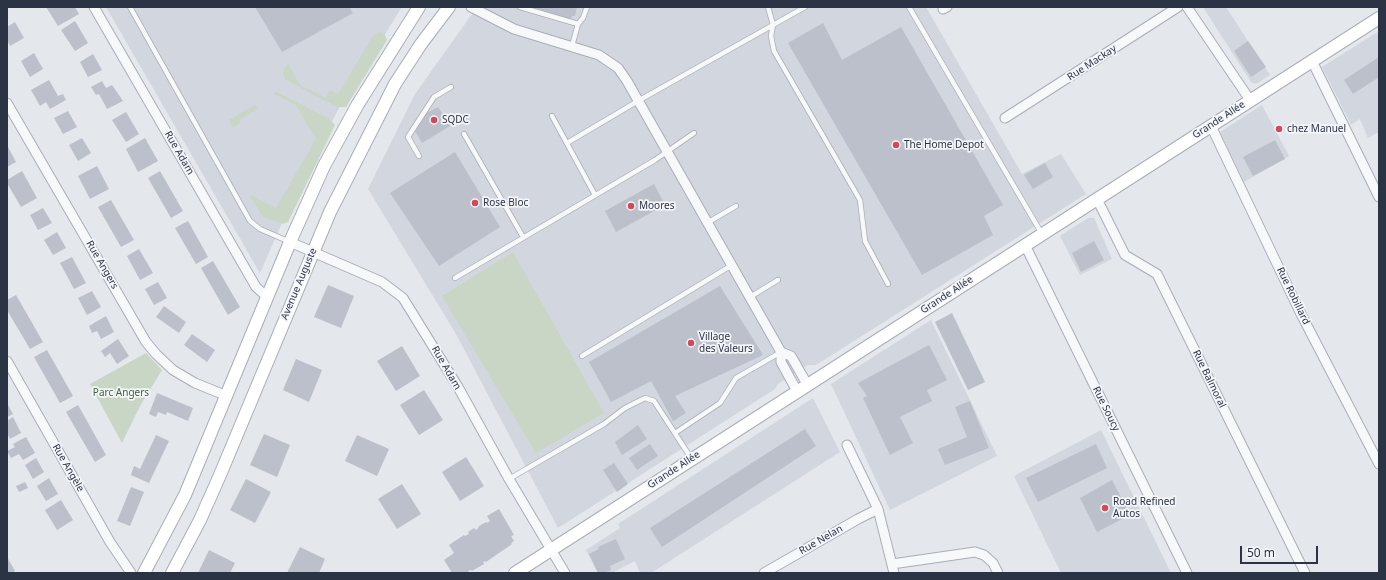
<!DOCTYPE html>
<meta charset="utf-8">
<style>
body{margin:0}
#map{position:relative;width:1386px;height:580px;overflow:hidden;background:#e4e7ec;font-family:"Noto Sans",sans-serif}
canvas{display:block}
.frame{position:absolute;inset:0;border:8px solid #2b3445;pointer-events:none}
.scale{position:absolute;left:1240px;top:546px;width:78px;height:18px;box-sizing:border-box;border:2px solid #2b3445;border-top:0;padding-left:5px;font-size:12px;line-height:14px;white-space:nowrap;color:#2b3445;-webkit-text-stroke:3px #f4f6f9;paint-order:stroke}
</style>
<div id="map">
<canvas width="1386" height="580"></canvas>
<div class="frame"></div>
<div class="scale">50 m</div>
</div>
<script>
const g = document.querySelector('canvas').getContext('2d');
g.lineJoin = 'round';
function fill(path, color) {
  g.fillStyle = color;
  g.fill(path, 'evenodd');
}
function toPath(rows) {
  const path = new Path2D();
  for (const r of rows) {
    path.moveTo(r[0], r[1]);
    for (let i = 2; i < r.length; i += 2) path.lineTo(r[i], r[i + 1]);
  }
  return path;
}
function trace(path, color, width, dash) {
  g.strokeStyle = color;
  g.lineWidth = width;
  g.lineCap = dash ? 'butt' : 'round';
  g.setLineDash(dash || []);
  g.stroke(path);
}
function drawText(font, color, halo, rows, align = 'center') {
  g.font = font + ' "Noto Sans",sans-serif';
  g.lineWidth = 3.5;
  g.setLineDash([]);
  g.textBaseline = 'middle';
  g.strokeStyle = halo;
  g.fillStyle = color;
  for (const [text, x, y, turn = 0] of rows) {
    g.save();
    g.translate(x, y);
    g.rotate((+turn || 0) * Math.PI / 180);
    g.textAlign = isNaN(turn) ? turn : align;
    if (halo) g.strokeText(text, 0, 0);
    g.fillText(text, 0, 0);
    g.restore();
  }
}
fill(toPath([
 [106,7,402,7,341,104,292,200,260,273],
 [477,7,926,7,1022,174,1061,154,1086,194,816,365,808,365,778,384,775,389,558,528,456,334,368,189,415,94],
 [1203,7,1226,7,1270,75,1256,84,1251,82],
 [1379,31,1379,132,1368,138,1360,119,1351,125,1322,67],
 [1262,105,1289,156,1244,182,1220,132],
 [1088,218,1094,218,1112,259,1080,275,1060,236],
 [931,320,997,456,890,510,831,384],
 [813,398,840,452,651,573,640,573,635,561,612,573,598,573,586,550,620,528,618,524],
 [1101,430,1171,573,1061,573,1014,476]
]), '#d2d6de');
fill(toPath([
 [379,32,384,33,387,40,346,107,337,107,286,80,283,75,284,68,288,64,300,85,326,98,330,90,338,94,373,36],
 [277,92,328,118,335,125,288,222,282,224,262,216,249,194,276,208,316,139,296,105,274,94],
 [255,105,258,108,239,120,241,123,234,127,232,127,229,120],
 [513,252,604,413,536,453,442,296],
 [146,353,162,370,140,406,122,443,90,384]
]), '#c9d6c5');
fill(toPath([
 [46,7,75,7,79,14,58,26],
 [255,7,349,7,353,13,282,52],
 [525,7,577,7,575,16,572,16,571,20],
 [75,21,88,43,75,51,61,30],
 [15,22,24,38,10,46,7,40,7,27],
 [823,23,842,60,901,27,1003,205,984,216,993,235,922,275,788,43],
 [1248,41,1266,67,1251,77,1234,51],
 [34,53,43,69,30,77,21,61],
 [93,54,102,70,88,77,80,62],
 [1379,57,1379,77,1353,94,1344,80],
 [49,80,58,96,63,94,66,100,50,109,46,102,40,106,31,90],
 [102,81,106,88,112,85,123,101,107,109,99,94,96,95,91,87],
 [438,107,450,126,422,143,415,131,426,113],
 [68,111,77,127,63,134,54,118],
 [126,112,139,134,126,142,112,120],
 [82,138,91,153,78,161,69,145],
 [145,138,158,161,138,172,126,149],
 [1275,140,1285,159,1253,176,1243,157],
 [7,145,16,162,7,167],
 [455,152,500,227,439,266,390,193],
 [1045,163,1053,177,1033,189,1024,175],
 [97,166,109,189,90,199,78,176],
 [22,171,37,198,21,207,7,183,7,180],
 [160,171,183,211,171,218,148,178],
 [654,184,665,205,616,232,605,211],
 [111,200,134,240,121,247,98,207],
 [43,208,52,223,38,230,30,215],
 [188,221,208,257,196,264,175,228],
 [57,232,66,248,53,255,44,240],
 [1094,241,1104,260,1081,272,1072,253],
 [139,249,153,273,140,280,127,256],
 [72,257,86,283,74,289,60,263],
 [213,261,240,307,228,315,201,268],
 [158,282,167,298,154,305,145,289],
 [328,285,354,296,341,328,314,317],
 [720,286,763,355,675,396,686,413,673,421,651,381,611,402,589,362],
 [92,291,101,307,87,315,78,298],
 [16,295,43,342,30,349,7,310,7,300],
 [164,306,186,322,179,333,156,317],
 [952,313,985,382,968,390,935,322],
 [106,316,114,332,101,339,97,331,92,333,89,326],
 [192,334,215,350,207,362,184,345],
 [118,339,129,356,117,364,110,353,105,357,101,351],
 [929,345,947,380,927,390,932,401,900,417,913,443,890,455,863,398,867,396,858,383],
 [402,346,420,376,396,391,377,361],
 [47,350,73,396,60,403,34,357],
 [296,359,322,370,309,402,283,390],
 [424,390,443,420,419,435,400,405],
 [157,393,193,408,188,421,167,412,166,415,158,412,156,417,149,414],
 [970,401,989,448,945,465,938,449,967,437,955,407],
 [7,403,13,414,7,417],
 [78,405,106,455,95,462,66,412],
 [13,417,21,433,10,439,7,433,7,421],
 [638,425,647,439,622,455,615,442],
 [805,429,816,446,662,547,650,528],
 [264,434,290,445,277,477,250,465],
 [156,435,169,441,149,483,131,475,134,466,140,469],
 [357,435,389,449,377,476,345,461],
 [26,437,35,453,23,460,19,454,11,458,7,451,15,447,13,444],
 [650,444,658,456,637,470,629,458],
 [1096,444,1107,468,1038,502,1026,478],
 [466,457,484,486,460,501,442,472],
 [36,458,44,472,33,479,25,465],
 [614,463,628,484,617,492,603,470],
 [49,478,58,494,46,501,37,486],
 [246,479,271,492,255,523,230,510],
 [1112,480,1130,515,1097,532,1080,498],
 [25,482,28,488,19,492,16,486],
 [402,484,421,514,397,529,378,499],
 [131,487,144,492,130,526,117,521],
 [61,500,73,520,57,530,45,510],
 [499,509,514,535,511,536,514,541,511,543,512,544,486,562,485,561,483,562,484,564,472,571,471,570,468,571,469,573,452,573,444,560,454,553,449,545,464,535,465,536,469,534,468,532,474,528,476,530,479,527,479,526,486,522,487,523,490,521,487,516],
 [616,539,625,559,610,566,611,570,604,573,598,573,589,554,599,549,598,547],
 [300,547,325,559,319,573,287,573],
 [209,550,235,563,230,573,198,573],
 [7,557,15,571,12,573,7,573]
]), '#bbc0ca');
const lane = toPath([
 [130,7,250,221,260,229,290,242],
 [520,7,578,24],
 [768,7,773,25,771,36,774,51,860,200,865,241,888,284],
 [909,7,1042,234],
 [572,46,578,24,583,18,587,7],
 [552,116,595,195],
 [464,134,523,237],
 [567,143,638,101,805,7],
 [419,156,408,137,434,97,451,87],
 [707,223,736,206],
 [455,278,655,160,694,133],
 [750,297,778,280],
 [582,356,732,265],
 [675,433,720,403,736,378,781,352],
 [509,479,604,424,625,408,645,398,654,401,691,458]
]);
const street = toPath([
 [94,7,256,287,267,297],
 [471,7,514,29,599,55,618,68,627,81,781,352,781,362,797,391],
 [1187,7,1250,100],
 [943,9,947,7],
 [1312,61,1379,197],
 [7,103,146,342,156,354,173,370,195,383,227,396],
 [1005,118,1178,7],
 [1211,126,1301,314,1379,464],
 [1097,199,1125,255,1157,274,1305,573],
 [290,242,382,282,403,298,458,387,509,479,565,573],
 [1025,245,1187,573],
 [781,352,791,356,807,384],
 [7,361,110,542,131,573],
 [847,445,878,509,894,573],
 [892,564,975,552,984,555,993,563,998,573],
 [764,573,858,519,878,509]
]);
const secondary = toPath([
 [144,573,185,495,290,242,324,166,358,104,419,7],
 [172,573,200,520,220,475,330,212,395,84,421,44,449,7],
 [515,573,1379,18]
]);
trace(lane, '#a9aeb7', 6);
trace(street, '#a9aeb7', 11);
trace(secondary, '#a9aeb7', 14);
trace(lane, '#f7f8fa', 4.5);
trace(street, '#f7f8fa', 9);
trace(secondary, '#fff', 12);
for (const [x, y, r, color] of [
 [434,120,4,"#d1495b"],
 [1279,129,4,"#d1495b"],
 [896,145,4,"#d1495b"],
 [475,203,4,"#d1495b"],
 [631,206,4,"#d1495b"],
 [691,343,4,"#d1495b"],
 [1105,508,4,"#d1495b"]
]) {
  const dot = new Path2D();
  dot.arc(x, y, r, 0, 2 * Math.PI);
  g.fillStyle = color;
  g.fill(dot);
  trace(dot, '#f4f6f9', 1.5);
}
drawText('10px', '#2b3445', '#f4f6f9', [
 ["Rue Mackay",1092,63,-33],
 ["Grande Allée",1219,120,-33],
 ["Rue Adam",179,153,60],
 ["Rue Angers",102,265,60],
 ["Avenue Auguste",299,284,-67],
 ["Grande Allée",947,295,-33],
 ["Rue Robillard",1293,296,64],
 ["Rue Adam",446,368,60],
 ["Rue Balmoral",1209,379,64],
 ["Rue Soucy",1106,409,64],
 ["Rue Angèle",68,468,60],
 ["Grande Allée",674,470,-33],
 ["Rue Nelan",821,540,-30]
]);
drawText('10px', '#2b3445', '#f4f6f9', [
 ["SQDC",442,120],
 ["chez Manuel",1287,129],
 ["The Home Depot",904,145],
 ["Rose Bloc",483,203],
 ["Moores",639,206],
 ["Village",699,337],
 ["des Valeurs",699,349],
 ["Road Refined",1113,502],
 ["Autos",1113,514]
], 'left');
drawText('10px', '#3f6138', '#f4f6f9', [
 ["Parc Angers",121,393]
]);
</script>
